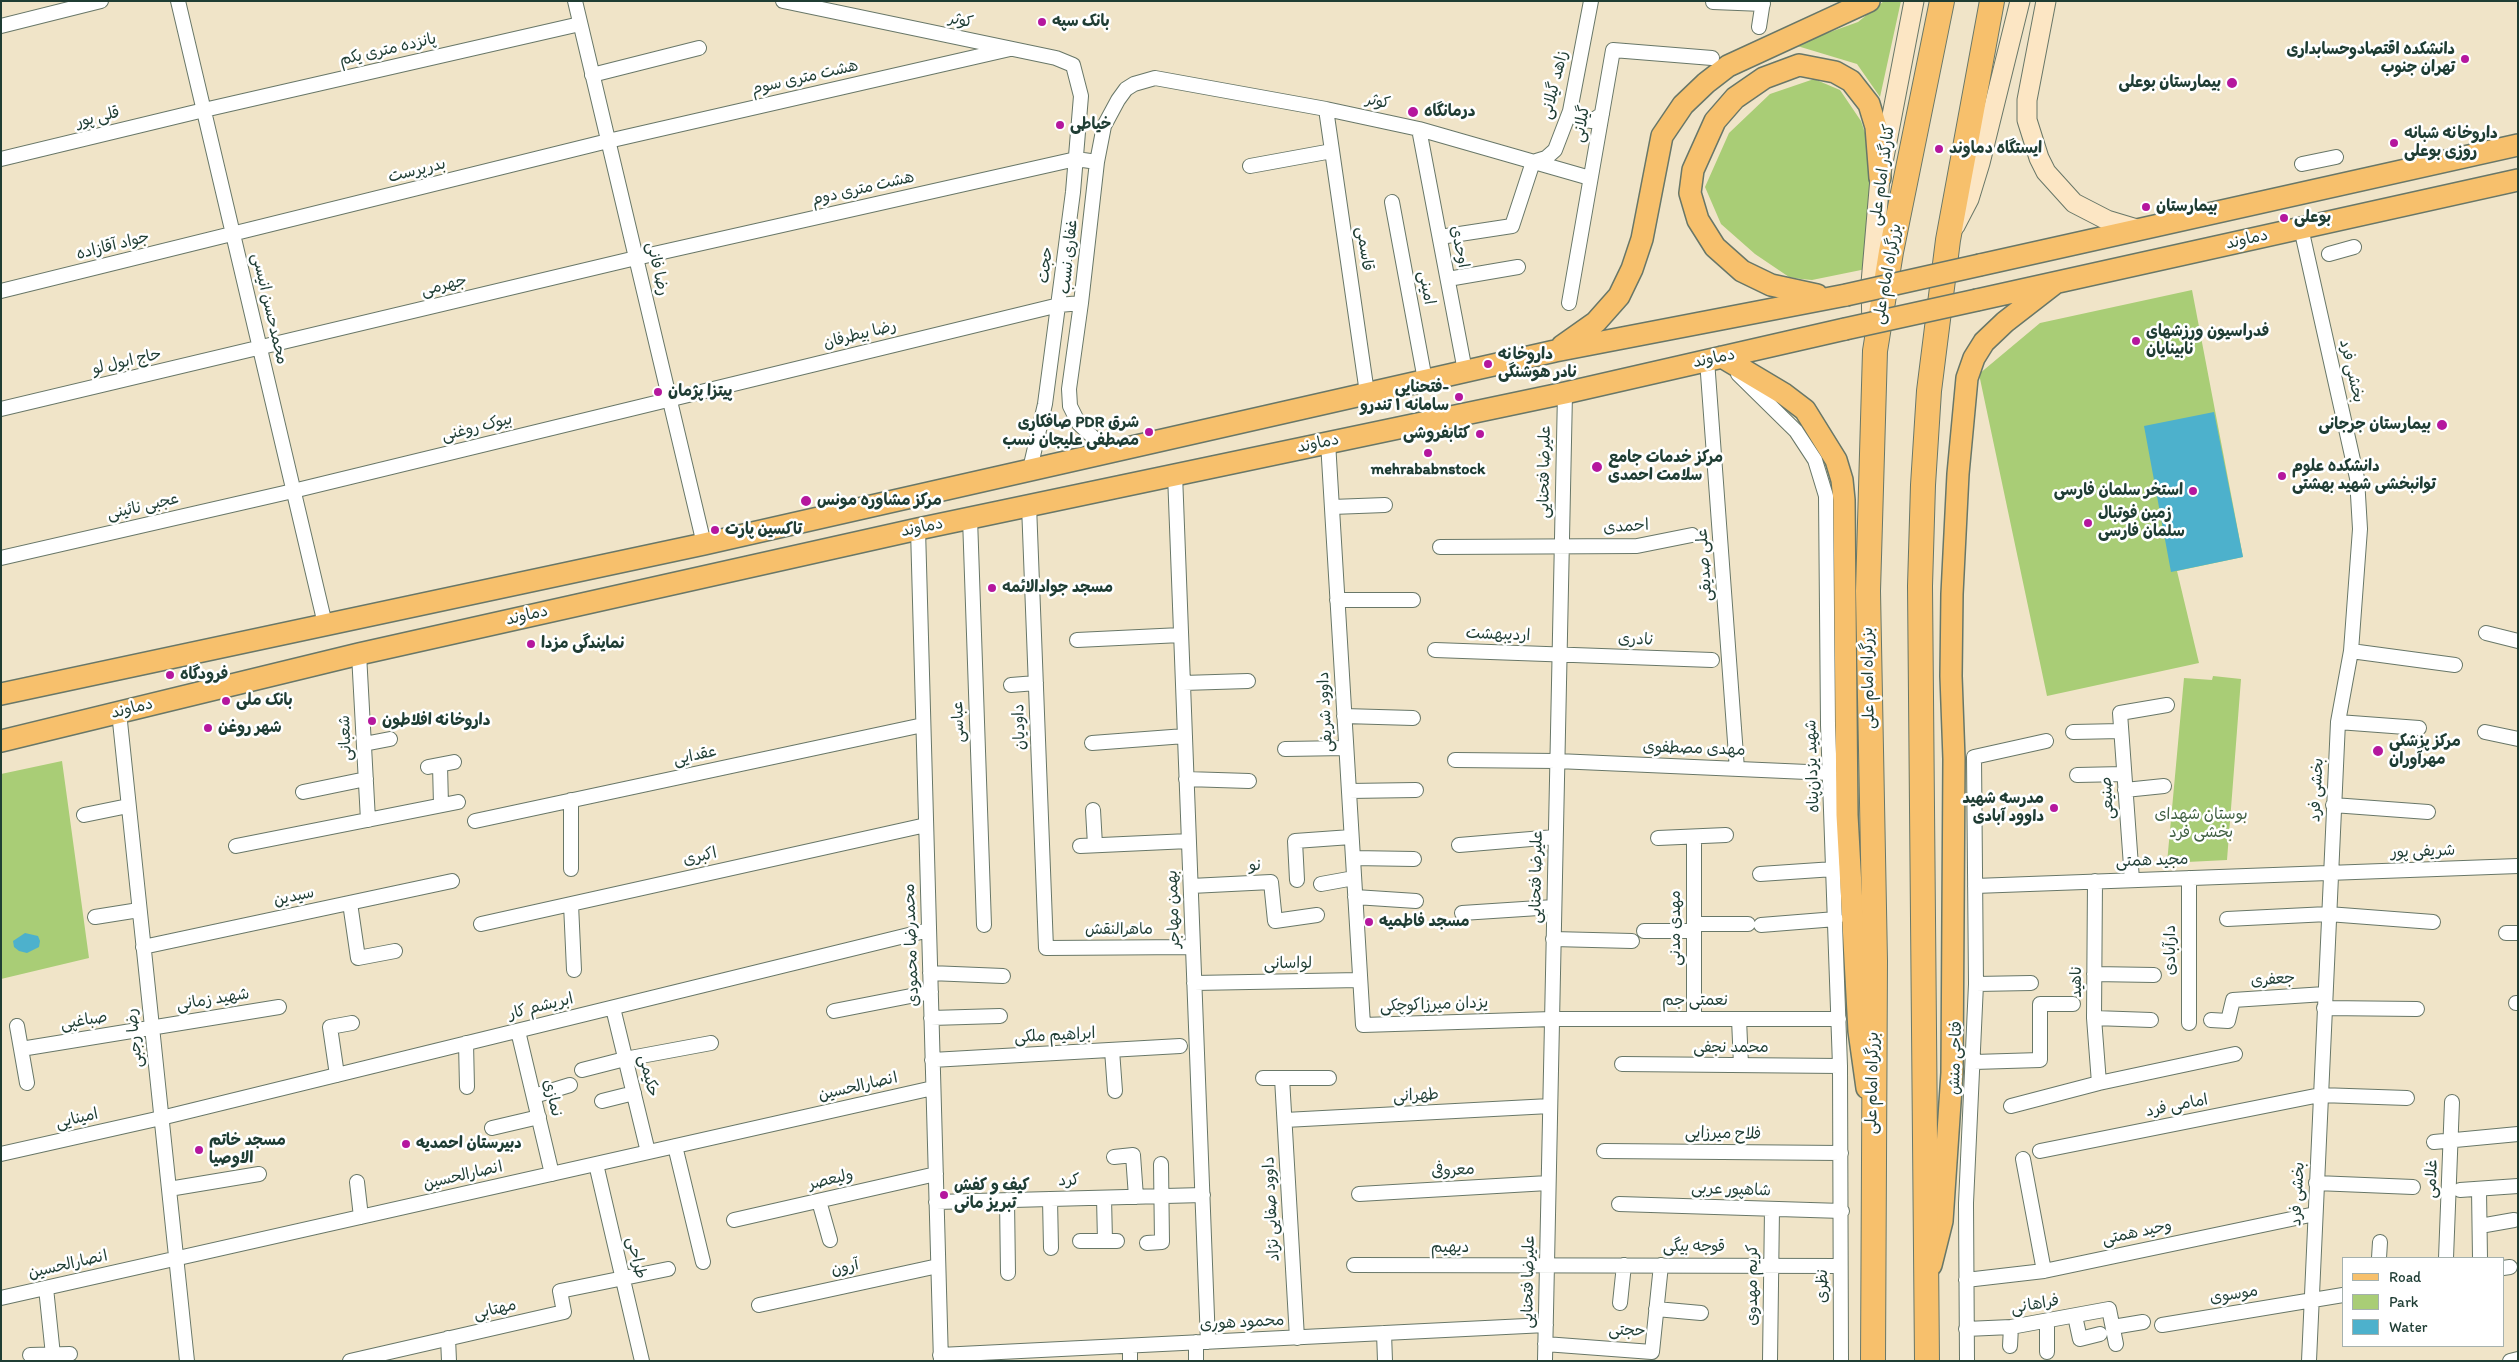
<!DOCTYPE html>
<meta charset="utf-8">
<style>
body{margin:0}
#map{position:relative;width:2519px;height:1362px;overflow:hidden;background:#f0e4c8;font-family:Itim,sans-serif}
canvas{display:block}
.frame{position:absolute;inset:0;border:2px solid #1f3d34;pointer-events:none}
.legend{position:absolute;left:2342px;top:1257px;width:162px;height:90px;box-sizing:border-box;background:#fff;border:1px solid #a5b1ae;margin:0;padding:6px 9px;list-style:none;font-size:15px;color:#1f3d34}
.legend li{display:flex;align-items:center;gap:10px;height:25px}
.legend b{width:25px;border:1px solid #a5b1ae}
</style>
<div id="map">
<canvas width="2519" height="1362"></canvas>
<div class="frame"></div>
<ul class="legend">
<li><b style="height:6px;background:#f7c06c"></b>Road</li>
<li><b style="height:14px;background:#a9cd76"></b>Park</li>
<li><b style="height:14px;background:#4db1cc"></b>Water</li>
</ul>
</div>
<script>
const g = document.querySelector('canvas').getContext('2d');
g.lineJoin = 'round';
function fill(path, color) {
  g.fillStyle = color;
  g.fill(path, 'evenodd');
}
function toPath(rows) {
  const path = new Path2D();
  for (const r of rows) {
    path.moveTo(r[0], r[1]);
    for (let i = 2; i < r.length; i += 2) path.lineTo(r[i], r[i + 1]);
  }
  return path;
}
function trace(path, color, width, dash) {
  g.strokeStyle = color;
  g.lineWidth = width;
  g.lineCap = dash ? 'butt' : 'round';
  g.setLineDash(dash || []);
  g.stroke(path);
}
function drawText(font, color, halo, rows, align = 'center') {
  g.font = font + ' Itim,"Playpen Sans Arabic",sans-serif';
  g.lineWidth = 5;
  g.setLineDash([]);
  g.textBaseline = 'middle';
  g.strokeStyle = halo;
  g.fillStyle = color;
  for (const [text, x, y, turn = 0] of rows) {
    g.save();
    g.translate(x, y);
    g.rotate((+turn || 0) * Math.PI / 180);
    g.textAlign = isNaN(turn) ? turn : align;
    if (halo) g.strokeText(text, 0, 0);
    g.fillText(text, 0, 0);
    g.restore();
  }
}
fill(toPath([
 [1884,1,1901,1,1880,97,1857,64,1794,45,1858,22],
 [1814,79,1840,90,1861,121,1874,159,1866,269,1812,280,1801,279,1789,277,1755,254,1721,224,1705,187,1729,133,1770,94],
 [2192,290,2243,557,2177,571,2199,663,2047,696,1979,374,2040,323],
 [2213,676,2241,679,2227,860,2167,863,2184,678,2212,680],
 [62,761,89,958,1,979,1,774]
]), '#a9cd76');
fill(toPath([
 [2214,412,2243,557,2171,572,2144,426],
 [25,933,38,936,40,941,39,947,27,953,19,951,14,947,13,941]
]), '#4db1cc');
const street = toPath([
 [178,1,325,624],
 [575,1,704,544],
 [783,1,1056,58,1073,65,1081,96,1073,192,1045,404,1030,469],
 [1713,2,1763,4],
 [1,26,101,1],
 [1759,27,1763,1],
 [592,75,699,48],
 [1326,109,1367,393],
 [1570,111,1579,119,1592,121,1602,114],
 [1419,129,1465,371],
 [1,159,204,110,580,24],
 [1533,162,1546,158,1555,150,1570,111,1591,1],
 [2302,164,2336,157],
 [1250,166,1332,151],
 [1392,202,1425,380],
 [2301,228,2357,478,2360,529,2351,651,2338,722,2309,1361],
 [1440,237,1512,226,1533,162],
 [2329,254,2354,247],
 [1448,279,1518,267],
 [1,291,608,141,1010,49],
 [1569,303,1613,50,1712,58],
 [1707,360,1737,769],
 [1738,374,1796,431,1815,460,1826,496,1828,725,1840,1066,1841,1361],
 [1,409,636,258,1076,159,1097,162],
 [1328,442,1363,1025,1552,1019,1839,1019],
 [1109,452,1079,424,1070,406,1069,389,1081,303,1097,162,1104,126,1118,100,1126,89,1134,84,1155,78,1326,109,1419,129,1590,178],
 [1175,474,1208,1342],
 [1029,505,1046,948,1193,947],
 [1332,507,1385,505],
 [970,518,984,925],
 [918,529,941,1361],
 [1440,547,1637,546,1692,535],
 [1,558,293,491,1059,305,1081,303],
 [1337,600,1413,600],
 [2486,633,2518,641],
 [1077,640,1181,635],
 [1435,650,1712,660],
 [2351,651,2455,665],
 [359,654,368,820],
 [1183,683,1248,681],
 [1011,685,1036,683],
 [119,712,187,1361],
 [1344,716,1413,718],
 [2338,722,2419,728],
 [2073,732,2121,731],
 [2485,732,2518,739],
 [1092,743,1185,736],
 [364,744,390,739],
 [1285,749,1346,748],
 [1455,760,1557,761,1830,773],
 [440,765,441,805],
 [428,767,454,762],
 [2077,775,2124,774],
 [1186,779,1249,781],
 [2125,790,2164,786],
 [1349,791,1416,790],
 [303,792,366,779],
 [2333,805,2428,812],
 [1093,810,1095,845],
 [84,815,128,806],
 [475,821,923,725],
 [1694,837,1694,1019],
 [1658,838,1726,835],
 [1459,845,1555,837],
 [236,846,458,802],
 [1080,846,1189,841],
 [1353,858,1414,859],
 [571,869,571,800],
 [1760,874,1834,869],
 [1297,880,1295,841,1351,837],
 [2132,880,2120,713,2167,705],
 [2095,881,2094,1018,2099,1083],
 [1321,884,1354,878],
 [1191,886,1271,882,1275,921,1317,915],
 [1975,886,2518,866],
 [1355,897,1416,901],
 [350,903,358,958,395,951],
 [571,904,574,970],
 [1462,913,1554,907],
 [95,917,139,910],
 [2227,919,2328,914,2433,922],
 [481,924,926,825],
 [1694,924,1748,924],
 [1761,925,1836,919],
 [1644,931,1694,931],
 [2506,933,2518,933],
 [1553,939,1632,941],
 [143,947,452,881],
 [930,973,1003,976],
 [2094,974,2154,975],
 [1194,983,1360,980],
 [1976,984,2031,983],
 [2516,1003,2518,1003],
 [613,1008,648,1152],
 [2324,1008,2417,1009],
 [834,1011,931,992],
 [931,1018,1000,1016],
 [2094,1018,2151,1020],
 [1739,1019,1741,1065],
 [2211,1020,2228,1021,2233,1000,2325,994],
 [2189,1023,2189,878],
 [17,1026,27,1083],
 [518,1031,552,1174],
 [466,1043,467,1087],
 [21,1049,279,1007],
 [1112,1050,1115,1091],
 [932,1060,1180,1046],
 [1974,1062,2040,1060,2040,1004,2073,1004],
 [1622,1064,1840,1066],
 [582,1070,625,1059,711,1043],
 [337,1075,330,1027,352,1023],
 [1263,1078,1329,1078],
 [1282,1078,1297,1338],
 [534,1096,570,1085],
 [602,1101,634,1093],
 [2011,1106,2099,1083,2235,1054],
 [1285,1120,1550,1106],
 [492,1128,539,1117],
 [2434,1142,2518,1134],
 [675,1146,703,1262],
 [1604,1151,1841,1153],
 [2040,1151,2320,1095,2407,1098],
 [1,1154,161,1118,929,930],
 [1114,1157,1133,1155,1136,1197],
 [2023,1159,2044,1271],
 [596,1164,642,1361],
 [357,1182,361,1217],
 [2316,1183,2413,1187],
 [169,1189,259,1174],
 [2460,1190,2518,1186],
 [2479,1190,2480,1258],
 [1359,1194,1548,1183],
 [1104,1198,1105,1241],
 [1050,1199,1051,1248],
 [1007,1200,1008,1273],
 [819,1201,830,1240],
 [936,1202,1203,1195],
 [1619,1204,1842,1211],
 [734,1220,936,1174],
 [2480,1226,2514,1220],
 [1080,1241,1117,1241],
 [1147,1243,1162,1242,1161,1164],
 [2379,1258,2380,1242],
 [2446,1258,2452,1102],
 [1354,1265,1840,1266],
 [2503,1268,2510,1267],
 [1966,1280,2044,1271,2315,1214],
 [46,1288,53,1355],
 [1,1298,933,1088],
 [1620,1303,1624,1265],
 [759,1305,938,1266],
 [1656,1309,1701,1313],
 [2075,1316,2080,1339,2100,1334],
 [2047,1321,2047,1352],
 [2162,1325,2343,1295],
 [2113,1327,2143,1322],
 [1966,1329,2011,1327,2109,1309,2116,1344],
 [1384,1333,1385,1361],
 [448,1338,449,1361],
 [1196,1342,1196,1361],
 [1545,1344,1652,1352,1661,1265],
 [1130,1346,1130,1361],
 [2010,1346,2011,1327],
 [30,1355,70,1354],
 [940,1355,1546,1325],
 [350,1361,564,1312,560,1291,668,1269],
 [1545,1361,1565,393],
 [1770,1361,1772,1209],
 [1967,1361,1966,1203,1976,984,1974,757,2046,741],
 [2510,1361,2518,1359]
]);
const secondary = toPath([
 [2046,1,2027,100,2027,120,2039,158,2046,172,2074,203,2107,220,2137,229],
 [1955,226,1969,199,1980,163,2020,1],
 [1872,331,1871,283,1880,178,1914,1]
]);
const primary = toPath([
 [1980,265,2518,145],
 [1817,295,1771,285,1742,271,1715,247,1698,220,1690,193,1693,170,1715,121,1735,98,1764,78,1799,65,1835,72,1851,81,1869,104,1876,127,1880,178],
 [1977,300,2518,180],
 [1562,346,1596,322,1619,296,1632,269,1642,239,1662,136,1683,105,1706,83,1728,66,1869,1],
 [1722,357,1784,394,1805,410,1836,460,1842,480,1844,500,1847,815,1859,1031,1867,1088],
 [1,694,704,544,1555,351,1846,295],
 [1,741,359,654,918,529,1565,393,1845,329],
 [1931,1265,1942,1221,1952,1073,1954,759,1951,676,1952,594,1958,474,1967,378,1974,358,1984,342,2005,322,2054,284]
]);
const highway = toPath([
 [1873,1361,1875,961,1868,591,1875,351,1891,252,1942,1],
 [1927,1361,1920,586,1923,485,1929,391,1948,240,1992,1]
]);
trace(street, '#687768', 16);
trace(secondary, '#687768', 21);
trace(primary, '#687768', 24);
trace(highway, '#687768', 26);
trace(street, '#fff', 14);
trace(secondary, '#fce6c4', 19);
trace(primary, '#f7c06c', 21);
trace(highway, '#f7c06c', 24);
const primaryBridge = toPath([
 [1846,295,1980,265],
 [1845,329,1977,300]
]);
trace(primaryBridge, '#687768', 24, []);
trace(primaryBridge, '#f7c06c', 21);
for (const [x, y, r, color] of [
 [1042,22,5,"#b5179e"],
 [2465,59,5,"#b5179e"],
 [2232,83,6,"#b5179e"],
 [1413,112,6,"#b5179e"],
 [1060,125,5,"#b5179e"],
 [2394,143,5,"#b5179e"],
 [1939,149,5,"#b5179e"],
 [2146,207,5,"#b5179e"],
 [2284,218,5,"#b5179e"],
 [2136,341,5,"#b5179e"],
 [1488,364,5,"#b5179e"],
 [658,392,5,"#b5179e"],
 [1459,397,5,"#b5179e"],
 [2442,425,6,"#b5179e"],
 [1149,432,5,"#b5179e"],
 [1480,434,5,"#b5179e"],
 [1428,453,5,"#b5179e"],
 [1597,467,6,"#b5179e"],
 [2282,476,5,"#b5179e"],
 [2193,491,5,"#b5179e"],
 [806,501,6,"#b5179e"],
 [2088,523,5,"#b5179e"],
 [715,530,5,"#b5179e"],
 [992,588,5,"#b5179e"],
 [531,644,5,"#b5179e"],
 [170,675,5,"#b5179e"],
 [226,701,5,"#b5179e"],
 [372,721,5,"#b5179e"],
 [208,728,5,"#b5179e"],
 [2378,751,6,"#b5179e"],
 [2054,808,5,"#b5179e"],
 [1369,922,5,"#b5179e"],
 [406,1144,5,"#b5179e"],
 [199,1150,5,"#b5179e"],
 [944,1195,5,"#b5179e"]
]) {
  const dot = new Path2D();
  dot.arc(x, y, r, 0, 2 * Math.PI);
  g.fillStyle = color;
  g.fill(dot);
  trace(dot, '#fff', 2);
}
drawText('16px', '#1f3d34', '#fff', [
 ["کوثر",961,21,12],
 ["پانزده متری یکم",388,50,-13],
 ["هشت متری سوم",805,78,-13],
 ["زاهد گیلانی",1555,85,-76],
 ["کوثر",1378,102,12],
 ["قلی پور",98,118,-14],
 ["گیلانی",1582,124,-80],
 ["بدرپرست",417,171,-14],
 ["کنارگذر امام علی",1883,175,-82],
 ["هشت متری دوم",863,189,-13],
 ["دماوند",2247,240,-13],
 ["جواد آقازاده",113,246,-14],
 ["اوحدی",1459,247,79],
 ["قاسمی",1364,249,82],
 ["غفاری نسب",1069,257,-84],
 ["حجت",1046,265,-83],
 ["رضا فانی",657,269,77],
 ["بزرگراه امام علی",1888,274,-80],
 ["جهرمی",444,286,-14],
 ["امینی",1426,288,79],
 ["محمدحسن انیسی",269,309,77],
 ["رضا بیطرفان",860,335,-14],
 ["دماوند",1714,359,-12],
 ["حاج ابول لو",127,362,-13],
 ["بخشی فرد",2351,371,77],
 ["بیوک روغنی",477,428,-14],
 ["دماوند",1318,444,-12],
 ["علیرضا فتحنایی",1545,472,-89],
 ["عجبی نائینی",143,507,-13],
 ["احمدی",1626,527,-4],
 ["دماوند",922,528,-12],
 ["علی صدیقی",1705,565,-94],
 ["دماوند",527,616,-13],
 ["اردیبهشت",1498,635,2],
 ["نادری",1636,640,2],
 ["بزرگراه امام علی",1869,678,-91],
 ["دماوند",132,709,-14],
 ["داوود شریفی",1326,712,-93],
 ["عباسی",959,722,-92],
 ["داودیان",1020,727,-92],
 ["شعبانی",346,738,-93],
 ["مهدی مصطفوی",1694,749,2],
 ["عقدایی",695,756,-12],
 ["شهید یزدان‌پناه",1813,766,-92],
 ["بخشی فرد",2317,790,-87],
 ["صنیعی",2108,798,-94],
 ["شریفی پور",2423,852,-2],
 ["اکبری",700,857,-13],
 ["مجید همتی",2152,861,-2],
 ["نو",1255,866,-3],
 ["علیرضا فتحنایی",1537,877,-89],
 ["سیدین",294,897,-12],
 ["بهمن مهاجر",1174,909,-92],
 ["مهدی مدنی",1676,928,-90],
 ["ماهرالنقش",1119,930],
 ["محمدرضا محمودی",912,945,-92],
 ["دارآبادی",2171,950,-90],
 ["لواسانی",1288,964,-1],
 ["جعفری",2273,980,-4],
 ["ناهید",2077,982,-90],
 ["شهید زمانی",213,1000,-9],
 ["نعمتی جم",1695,1001],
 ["یزدان میرزاکوچکی",1434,1005,-2],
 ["ابریشم کار",541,1007,-14],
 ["صباغپی",84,1021,-9],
 ["ابراهیم ملکی",1055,1036,-3],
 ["رضا رجبی",135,1038,-96],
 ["محمد نجفی",1731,1048],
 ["فتاحی منش",1956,1058,-88],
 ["حکیمی",648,1076,76],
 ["بزرگراه امام علی",1873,1083,-89],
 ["انصارالحسین",858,1087,-13],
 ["طهرانی",1416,1096,-3],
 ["نمازی",552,1098,76],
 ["امامی فرد",2177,1106,-11],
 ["امینایی",77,1119,-13],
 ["فلاح میرزایی",1723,1134,1],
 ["معروفی",1453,1171,-3],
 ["انصارالحسین",463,1176,-13],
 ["غلامی",2432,1179,-88],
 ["ولیعصر",831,1180,-13],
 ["کرد",1069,1181,-2],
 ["شاهپور عربی",1731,1190,2],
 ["بخشی فرد",2298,1194,-87],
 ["داوود صفایی نژاد",1272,1209,-93],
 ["وحید همتی",2137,1233,-12],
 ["قوجه بیگی",1694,1247],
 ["دیهیم",1450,1248],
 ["طراحی",636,1258,77],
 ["انصارالحسین",68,1265,-13],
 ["آرون",845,1268,-12],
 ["علیرضا فتحنایی",1529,1282,-89],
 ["کریم مهدوی",1753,1285,-90],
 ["نظری",1823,1286,-90],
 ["موسوی",2234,1295,-9],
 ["فراهانی",2035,1305,-10],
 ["مهتابی",495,1310,-13],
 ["محمود هوری",1242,1323,-3],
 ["حجتی",1627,1331,2]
]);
drawText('bold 16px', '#1f3d34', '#fff', [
 ["بانک سپه",1052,22],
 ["دانشکده اقتصادوحسابداری",2455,50,"right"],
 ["تهران جنوب",2455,68,"right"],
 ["بیمارستان بوعلی",2221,83,"right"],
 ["درمانگاه",1424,112],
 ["خیاطی",1070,125],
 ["داروخانه شبانه",2404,134],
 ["روزی بوعلی",2404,152],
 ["ایستگاه دماوند",1949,149],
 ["بیمارستان",2156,207],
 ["بوعلی",2294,218],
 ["فدراسیون ورزشهای",2146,332],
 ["نابینایان",2146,350],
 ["داروخانه",1498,355],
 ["نادر هوشنگی",1498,373],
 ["فتحنایی-",1449,388,"right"],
 ["سامانه ۱ تندرو",1449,406,"right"],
 ["پیتزا پژمان",668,392],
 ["صافکاری PDR شرق",1139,423,"right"],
 ["مصطفی علیجان نسب",1139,441,"right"],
 ["بیمارستان جرجانی",2431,425,"right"],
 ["کتابفروشی",1470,434,"right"],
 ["مرکز خدمات جامع",1608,458],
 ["سلامت احمدی",1608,476],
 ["دانشکده علوم",2292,467],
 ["توانبخشی شهید بهشتی",2292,485],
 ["mehrababnstock",1428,470,"center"],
 ["استخر سلمان فارسی",2183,491,"right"],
 ["مرکز مشاوره مونس",817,501],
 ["زمین فوتبال",2098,514],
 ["سلمان فارسی",2098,532],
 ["تاکسین پارت",725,530],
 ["مسجد جوادالائمه",1002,588],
 ["نمایندگی مزدا",541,644],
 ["فرودگاه",180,675],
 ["بانک ملی",236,701],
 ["داروخانه افلاطون",382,721],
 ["شهر روغن",218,728],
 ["مرکز پزشکی",2389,742],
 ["مهرآوران",2389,760],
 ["مدرسه شهید",2044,799,"right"],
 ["داوود آبادی",2044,817,"right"],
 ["مسجد فاطمیه",1379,922],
 ["مسجد خاتم",209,1141],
 ["الاوصیا",209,1159],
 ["دبیرستان احمدیه",416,1144],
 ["کیف و کفش",954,1186],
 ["تبریز مانی",954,1204]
], 'left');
drawText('16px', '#426144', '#fff', [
 ["بوستان شهدای",2201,815],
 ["بخشی فرد",2201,833]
]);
</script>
